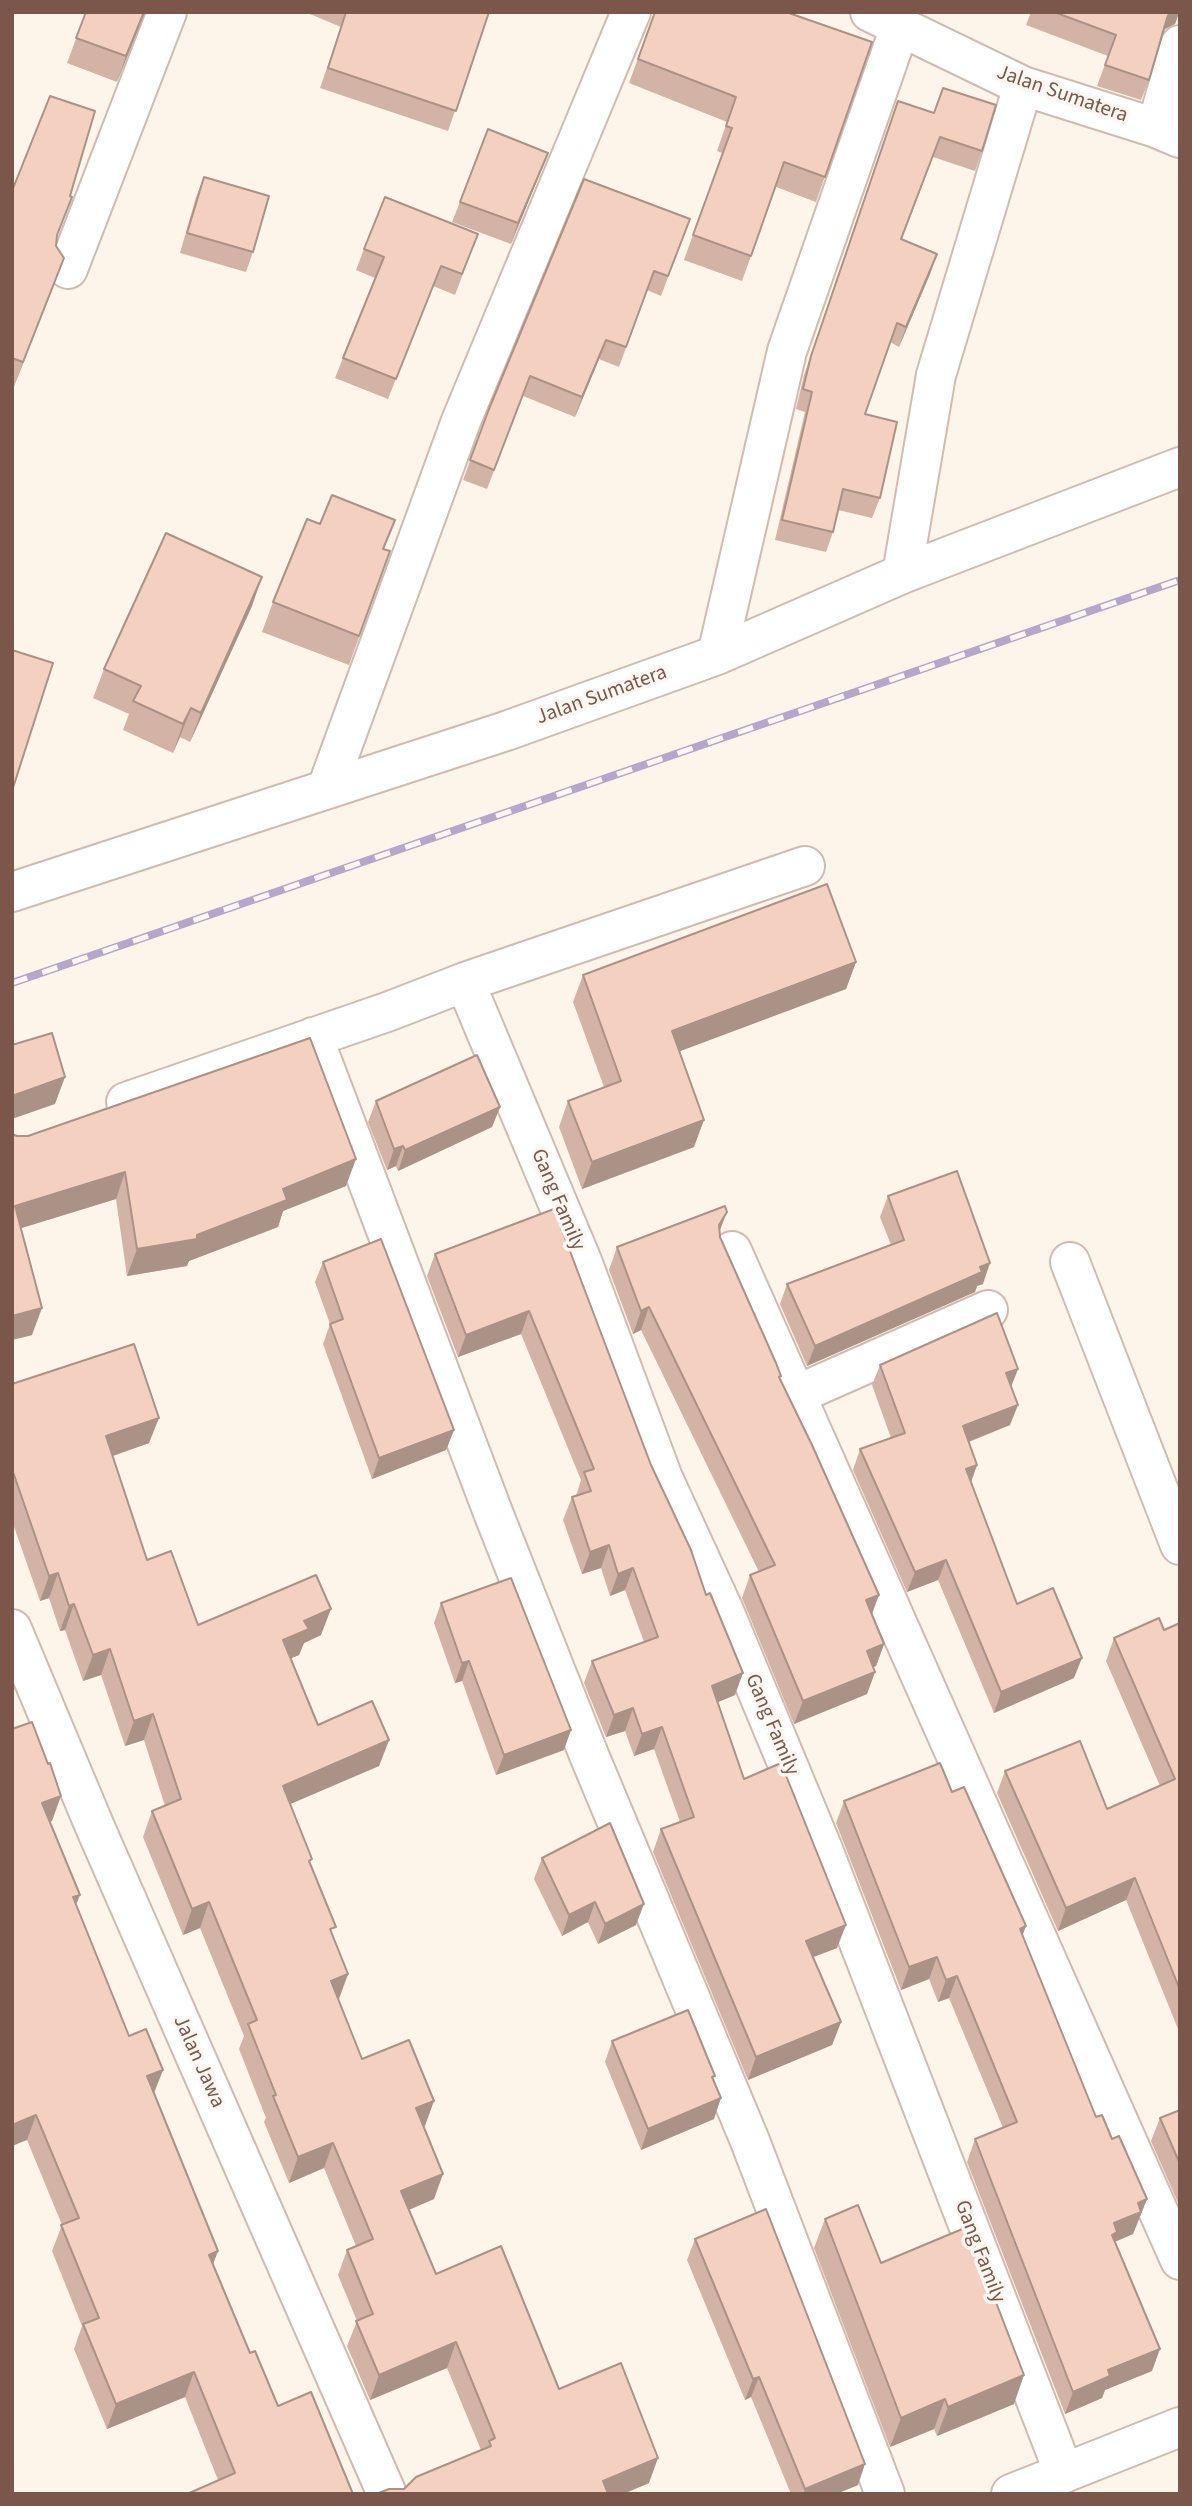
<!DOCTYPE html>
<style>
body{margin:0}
#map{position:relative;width:1192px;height:2506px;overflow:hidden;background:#fdf4ea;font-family:"Source Sans 3",sans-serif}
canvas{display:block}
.frame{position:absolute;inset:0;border:14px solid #7b574b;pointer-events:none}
</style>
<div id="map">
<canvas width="1192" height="2506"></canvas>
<div class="frame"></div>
</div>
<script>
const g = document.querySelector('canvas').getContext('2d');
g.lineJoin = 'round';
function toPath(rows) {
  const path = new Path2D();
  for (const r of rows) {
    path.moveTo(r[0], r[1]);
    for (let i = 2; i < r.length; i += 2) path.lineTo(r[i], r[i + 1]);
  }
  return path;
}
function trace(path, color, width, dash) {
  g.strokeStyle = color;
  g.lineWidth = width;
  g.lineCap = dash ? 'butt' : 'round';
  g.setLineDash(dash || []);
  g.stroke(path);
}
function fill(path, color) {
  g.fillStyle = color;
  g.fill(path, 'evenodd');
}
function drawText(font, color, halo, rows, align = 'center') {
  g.font = font + ' "Source Sans 3",sans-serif';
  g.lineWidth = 7;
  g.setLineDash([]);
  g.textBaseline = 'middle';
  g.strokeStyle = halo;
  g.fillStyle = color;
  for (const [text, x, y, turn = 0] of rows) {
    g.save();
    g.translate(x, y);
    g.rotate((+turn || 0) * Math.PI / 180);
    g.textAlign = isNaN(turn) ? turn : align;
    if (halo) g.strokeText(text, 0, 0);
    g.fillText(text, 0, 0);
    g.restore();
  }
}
const minor = toPath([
 [870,12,1023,86,1156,128,1180,138],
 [1156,128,1180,45],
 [68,269,167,12],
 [902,574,936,375,1023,86],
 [717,655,787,351,900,27],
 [327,788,461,421,631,12],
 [12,892,506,731,717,655,902,574,1180,467],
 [465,982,582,1261,663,1478,724,1611,822,1847,1064,2473],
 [313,1037,494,1515,589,1755,750,2141,885,2494],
 [126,1102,387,1012,465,982,805,866],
 [732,1251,1180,2260],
 [1070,1262,1180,1545],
 [796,1395,988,1310],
 [12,1629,95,1827,387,2494]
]);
const tertiary = toPath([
 [1011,2494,1180,2427]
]);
trace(minor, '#d2baae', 42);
trace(tertiary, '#d2baae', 42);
trace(minor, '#fff', 38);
trace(tertiary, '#fff', 38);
const rail = toPath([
 [12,983,1180,580]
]);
trace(rail, '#b6a6ca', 8);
trace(rail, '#fff8f2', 5, [16]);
fill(toPath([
 [86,12,145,12,117,82,67,63],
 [305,12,489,12,448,131,320,88,341,27],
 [655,12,872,42,816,202,776,187,742,281,684,260,722,153,717,151,727,122,629,83],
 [1031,12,1179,12,1175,24,1165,29,1162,34,1149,80,1141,100,1097,86,1108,56,1026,25],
 [943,88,982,151,975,171,933,157,902,239,930,274,899,347,890,342,865,414,880,498,872,518,838,510,833,532,826,552,775,540,805,412,796,409,804,375,891,120,934,113],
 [540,173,511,244,452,222,460,202],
 [204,177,253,252,246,272,180,253,196,197],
 [12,191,56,246,64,258,13,389],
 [690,219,661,296,647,290,619,367,599,359,575,417,523,396,487,489,463,480,489,409],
 [478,234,455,295,433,286,388,399,335,378,375,278,356,270,364,249],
 [384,549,390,551,349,665,262,632,273,602],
 [252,606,190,742,180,737,173,753,123,730,129,714,93,698,104,669],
 [856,962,846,989,679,1051,694,1147,582,1189,559,1127,568,1101,604,1087,573,1002,583,975],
 [376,1101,500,1107,492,1127,398,1171,396,1166,387,1170,368,1122],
 [12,1134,17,1136,346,1186,283,1211,278,1227,189,1261,187,1266,127,1276,116,1199,21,1228,32,1335,12,1340],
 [888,1196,983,1284,977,1286,975,1292,807,1366,780,1304,787,1284,891,1245,880,1217],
 [554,1209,735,1695,718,1702,744,1779,837,1948,813,1957,841,2022,832,2045,748,2080,653,1852,661,1829,680,1822,654,1749,634,1756,625,1731,606,1737,584,1683,592,1661,644,1642,625,1590,610,1596,601,1568,582,1574,563,1520,572,1497,576,1496,581,1480,521,1334,458,1357,427,1276,435,1254],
 [720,1231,720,1237,780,1378,879,1595,872,1614,884,1644,876,1666,873,1667,875,1672,867,1694,794,1724,742,1598,750,1575,759,1572,641,1330,633,1334,609,1270,617,1247],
 [323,1262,454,1430,446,1450,372,1479,323,1344,330,1324,315,1282],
 [880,1365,1018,1369,1011,1387,1010,1425,969,1442,977,1465,971,1481,1017,1604,1074,1678,994,1713,938,1580,907,1592,853,1470,860,1449,891,1438,872,1385],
 [12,1384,149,1443,112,1456,147,1560,198,1625,321,1635,304,1643,299,1655,291,1658,318,1725,389,1740,379,1766,290,1804,332,1936,348,1974,338,1999,362,2059,425,2126,424,2127,434,2199,409,2210,436,2274,559,2389,649,2483,623,2494,376,2494,404,2489,481,2450,447,2368,370,2400,347,2346,357,2321,338,2275,347,2250,356,2246,324,2168,289,2183,264,2122,266,2118,239,2049,244,2036,200,1928,183,1935,143,1837,152,1811,165,1806,144,1740,125,1746,101,1675,83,1681,65,1630,60,1631,49,1598,40,1601,12,1521],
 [441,1603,564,1750,496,1775,462,1681,455,1683,434,1623],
 [1180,1623,1180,2034,1126,1900,1058,1931,997,1793,1005,1771,1107,1809,1160,1786,1106,1661,1114,1638,1164,1630],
 [12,1729,52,1821,50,1822,76,1905,129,2036,163,2070,154,2093,218,2251,213,2264,250,2353,278,2406,353,2494,218,2480,185,2397,107,2429,74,2349,82,2326,52,2251,62,2225,27,2140],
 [952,1792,1026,1926,1022,1935,1096,2117,1112,2139,1147,2199,1133,2234,1115,2242,1152,2371,1105,2390,1102,2398,1065,2414,967,2162,975,2139,1003,2128,949,1998,938,2002,929,1979,901,1990,836,1823,844,1801],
 [542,1858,636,1925,598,1944,588,1922,562,1936,534,1879],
 [612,2041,714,2080,714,2119,641,2150,605,2062],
 [1180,2110,1179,2205,1151,2141,1160,2118],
 [825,2219,881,2263,1014,2404,937,2436,934,2429,890,2447,814,2248],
 [695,2239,858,2485,836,2494,791,2494,751,2397,745,2400,687,2260]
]), '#d2b3a6');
fill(toPath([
 [144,12,145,12,117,82,126,56],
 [1170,12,1179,12,1175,24,1165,29,1159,38,1167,18],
 [548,153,540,173,511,244,518,223],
 [937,254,930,274,899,347,906,327],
 [64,258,54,285,13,389,23,362],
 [606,340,599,359,575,417,582,397],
 [262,577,252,606,190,742,201,713],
 [191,708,180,737,173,753,183,724],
 [856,962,846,989,662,1058,672,1031],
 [65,1077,55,1104,12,1119,12,1096],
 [500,1107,492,1127,398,1171,405,1150],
 [704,1120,694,1147,582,1189,592,1162],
 [403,1146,396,1166,387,1170,394,1149],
 [356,1159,346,1186,283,1211,278,1227,189,1261,187,1266,127,1276,137,1249,197,1235,283,1189],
 [125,1172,116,1199,12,1231,15,1206],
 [727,1212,718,1235,719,1225],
 [990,1263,983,1284,977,1286,975,1292,807,1366,815,1346],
 [649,1307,641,1330,633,1334,641,1311],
 [42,1308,32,1335,12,1340,12,1316],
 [529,1311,521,1334,458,1357,466,1335],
 [1018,1369,1010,1389,1006,1373],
 [1018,1405,1010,1425,955,1447,963,1426],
 [159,1418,149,1443,96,1462,106,1436],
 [454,1430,446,1450,372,1479,379,1458],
 [977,1465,970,1485,966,1469],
 [609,1545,601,1568,582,1574,590,1552],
 [946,1560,938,1580,907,1592,915,1572],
 [633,1568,625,1590,610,1596,618,1574],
 [58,1573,49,1598,40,1601,49,1576],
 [879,1595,870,1618,866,1600],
 [74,1604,65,1630,60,1631,69,1606],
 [331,1609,321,1635,304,1643,299,1655,274,1665,283,1640,304,1621],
 [884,1644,876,1666,858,1674,867,1651],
 [110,1649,101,1675,83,1681,93,1655],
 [1082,1658,1074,1678,994,1713,1001,1692],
 [469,1661,462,1681,455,1683,462,1663],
 [875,1672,867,1694,794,1724,803,1701],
 [743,1673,735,1695,704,1708,712,1686],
 [633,1708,625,1731,606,1737,614,1715],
 [153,1714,144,1740,125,1746,134,1721],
 [662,1727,654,1749,634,1756,642,1734],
 [571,1730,564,1750,496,1775,504,1755],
 [389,1740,379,1766,274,1811,283,1786],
 [61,1796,52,1821,33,1828,42,1803],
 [1135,1878,1126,1900,1058,1931,1066,1908],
 [80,1895,70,1920,73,1897],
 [209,1902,200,1928,183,1935,192,1909],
 [595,1902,588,1922,562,1936,569,1915],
 [644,1904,636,1925,598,1944,605,1924],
 [846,1925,837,1948,798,1963,806,1941],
 [1026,1926,1018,1948,1020,1929],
 [937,1957,929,1979,901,1990,909,1967],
 [348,1974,339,1999,321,2006,331,1981],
 [957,1976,949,1998,938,2002,946,1980],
 [841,2022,832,2045,748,2080,756,2057],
 [163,2070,153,2095,147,2076],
 [721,2098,714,2119,641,2150,648,2129],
 [434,2101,425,2126,407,2134,416,2108],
 [36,2115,27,2140,12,2146,12,2125],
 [333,2143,324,2168,289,2183,298,2157],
 [443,2174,434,2199,392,2217,401,2191],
 [1147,2199,1133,2234,1114,2242,1109,2254,1114,2223,1138,2203],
 [218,2251,208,2277,209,2255],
 [456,2342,447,2368,370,2400,379,2375],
 [1160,2349,1152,2371,1105,2390,1102,2398,1065,2414,1073,2392,1108,2370],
 [194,2372,185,2397,107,2429,116,2404],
 [1024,2375,1014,2404,937,2436,948,2407],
 [759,2377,751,2397,745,2400,753,2379],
 [945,2399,934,2429,890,2447,901,2418],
 [658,2458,649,2483,623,2494,598,2494,603,2481],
 [865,2464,858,2485,836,2494,803,2494,805,2489]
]), '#ab9287');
const building = toPath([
 [86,12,144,12,126,56,76,38,86,12],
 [346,12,489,12,456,111,328,68,346,12],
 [655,12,786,12,872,42,825,177,784,162,751,256,693,235,732,128,726,126,736,97,638,59,655,12],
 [1054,12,1170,12,1167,18,1149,80,1105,65,1116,35,1054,12],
 [943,88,996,105,982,151,940,137,901,239,937,254,906,327,897,323,865,414,897,422,880,498,843,489,833,532,782,520,812,392,803,389,811,356,898,101,934,113,943,88],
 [50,96,95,111,70,196,72,197,57,235,56,246,64,258,23,362,12,358,12,191,50,96],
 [488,129,548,153,518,223,460,202,488,129],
 [204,177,269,196,253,252,187,233,204,177],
 [584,179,690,219,668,276,654,271,626,347,606,340,582,397,530,376,494,470,470,460,489,409,584,179],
 [385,197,478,234,462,274,441,266,396,379,343,358,384,257,364,249,385,197],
 [332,495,395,520,383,549,390,551,359,636,273,602,307,519,320,524,332,495],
 [166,533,262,577,201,713,191,708,183,724,133,701,141,686,104,669,166,533],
 [12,650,53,663,12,791,12,650],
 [827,884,856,962,672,1031,704,1120,592,1162,568,1101,621,1081,583,975,827,884],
 [52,1033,65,1077,12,1096,12,1045,52,1033],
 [310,1038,356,1159,283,1189,287,1200,197,1235,197,1239,137,1249,125,1172,15,1206,42,1308,12,1316,12,1134,17,1136,28,1136,310,1038],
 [477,1055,500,1107,405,1150,403,1146,394,1149,376,1101,477,1055],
 [957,1171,990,1263,980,1267,982,1272,815,1346,787,1284,904,1240,888,1196,957,1171],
 [725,1206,727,1212,719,1225,720,1237,776,1363,781,1376,779,1377,812,1445,879,1595,866,1600,884,1644,867,1651,875,1672,803,1701,750,1575,775,1565,649,1307,641,1311,617,1247,725,1206],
 [554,1209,651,1465,691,1550,706,1595,710,1593,743,1673,712,1686,744,1779,781,1763,846,1925,806,1941,841,2022,756,2057,661,1829,694,1817,662,1727,642,1734,633,1708,614,1715,592,1661,658,1637,633,1568,618,1574,609,1545,590,1552,572,1497,591,1491,584,1472,594,1469,529,1311,466,1335,435,1254,554,1209],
 [381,1239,454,1430,379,1458,330,1324,343,1319,323,1262,381,1239],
 [997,1313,1018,1369,1006,1373,1018,1405,963,1426,977,1465,966,1469,1017,1604,1053,1588,1082,1658,1001,1692,946,1560,915,1572,860,1449,905,1433,880,1365,997,1313],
 [134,1344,159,1418,106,1436,147,1560,171,1551,198,1625,316,1575,331,1609,304,1621,309,1629,283,1640,318,1725,372,1701,389,1740,283,1786,312,1859,309,1861,336,1927,330,1929,348,1974,331,1981,362,2059,409,2040,434,2101,416,2108,443,2174,401,2191,436,2274,501,2246,559,2389,621,2363,658,2458,603,2481,608,2494,376,2494,389,2489,404,2489,416,2477,491,2446,489,2441,495,2438,456,2342,379,2375,356,2321,373,2314,347,2250,373,2239,333,2143,298,2157,273,2096,276,2095,248,2024,257,2020,209,1902,192,1909,152,1811,181,1799,153,1714,134,1721,110,1649,93,1655,74,1604,69,1606,58,1573,49,1576,12,1469,12,1384,134,1344],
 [511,1578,571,1730,504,1755,469,1661,462,1663,441,1603,511,1578],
 [1159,1618,1164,1630,1180,1623,1180,1990,1135,1878,1066,1908,1005,1771,1080,1741,1107,1809,1175,1779,1114,1638,1159,1618],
 [32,1722,48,1764,50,1763,61,1796,42,1803,80,1895,73,1897,129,2036,146,2029,163,2070,147,2076,218,2251,209,2255,250,2353,255,2351,278,2406,311,2392,353,2494,187,2494,235,2473,194,2372,116,2404,83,2324,99,2318,61,2225,79,2218,36,2115,12,2125,12,1729,32,1722],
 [940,1763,952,1792,964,1787,1026,1926,1020,1929,1096,2117,1102,2115,1112,2139,1119,2136,1147,2199,1138,2203,1141,2212,1114,2223,1117,2232,1112,2235,1160,2349,1108,2370,1110,2376,1073,2392,975,2139,1017,2122,957,1976,946,1980,937,1957,909,1967,844,1801,940,1763],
 [610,1823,644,1904,605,1924,595,1902,569,1915,542,1858,610,1823],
 [688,2010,715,2076,712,2077,721,2098,648,2129,612,2041,688,2010],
 [1180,2110,1180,2164,1160,2118,1180,2110],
 [858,2205,881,2263,967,2227,1024,2375,948,2407,945,2399,901,2418,825,2219,858,2205],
 [766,2209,865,2464,805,2489,759,2377,753,2379,695,2239,766,2209]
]);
fill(building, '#f4d0c1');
trace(building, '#ab9287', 2);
drawText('21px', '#7b574b', '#fff8f2', [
 ["Jalan Sumatera",1062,95,19],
 ["Jalan Sumatera",602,696,-20],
 ["Gang Family",557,1200,67],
 ["Gang Family",771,1725,67],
 ["Jalan Jawa",198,2062,66],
 ["Gang Family",979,2252,69]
]);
</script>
